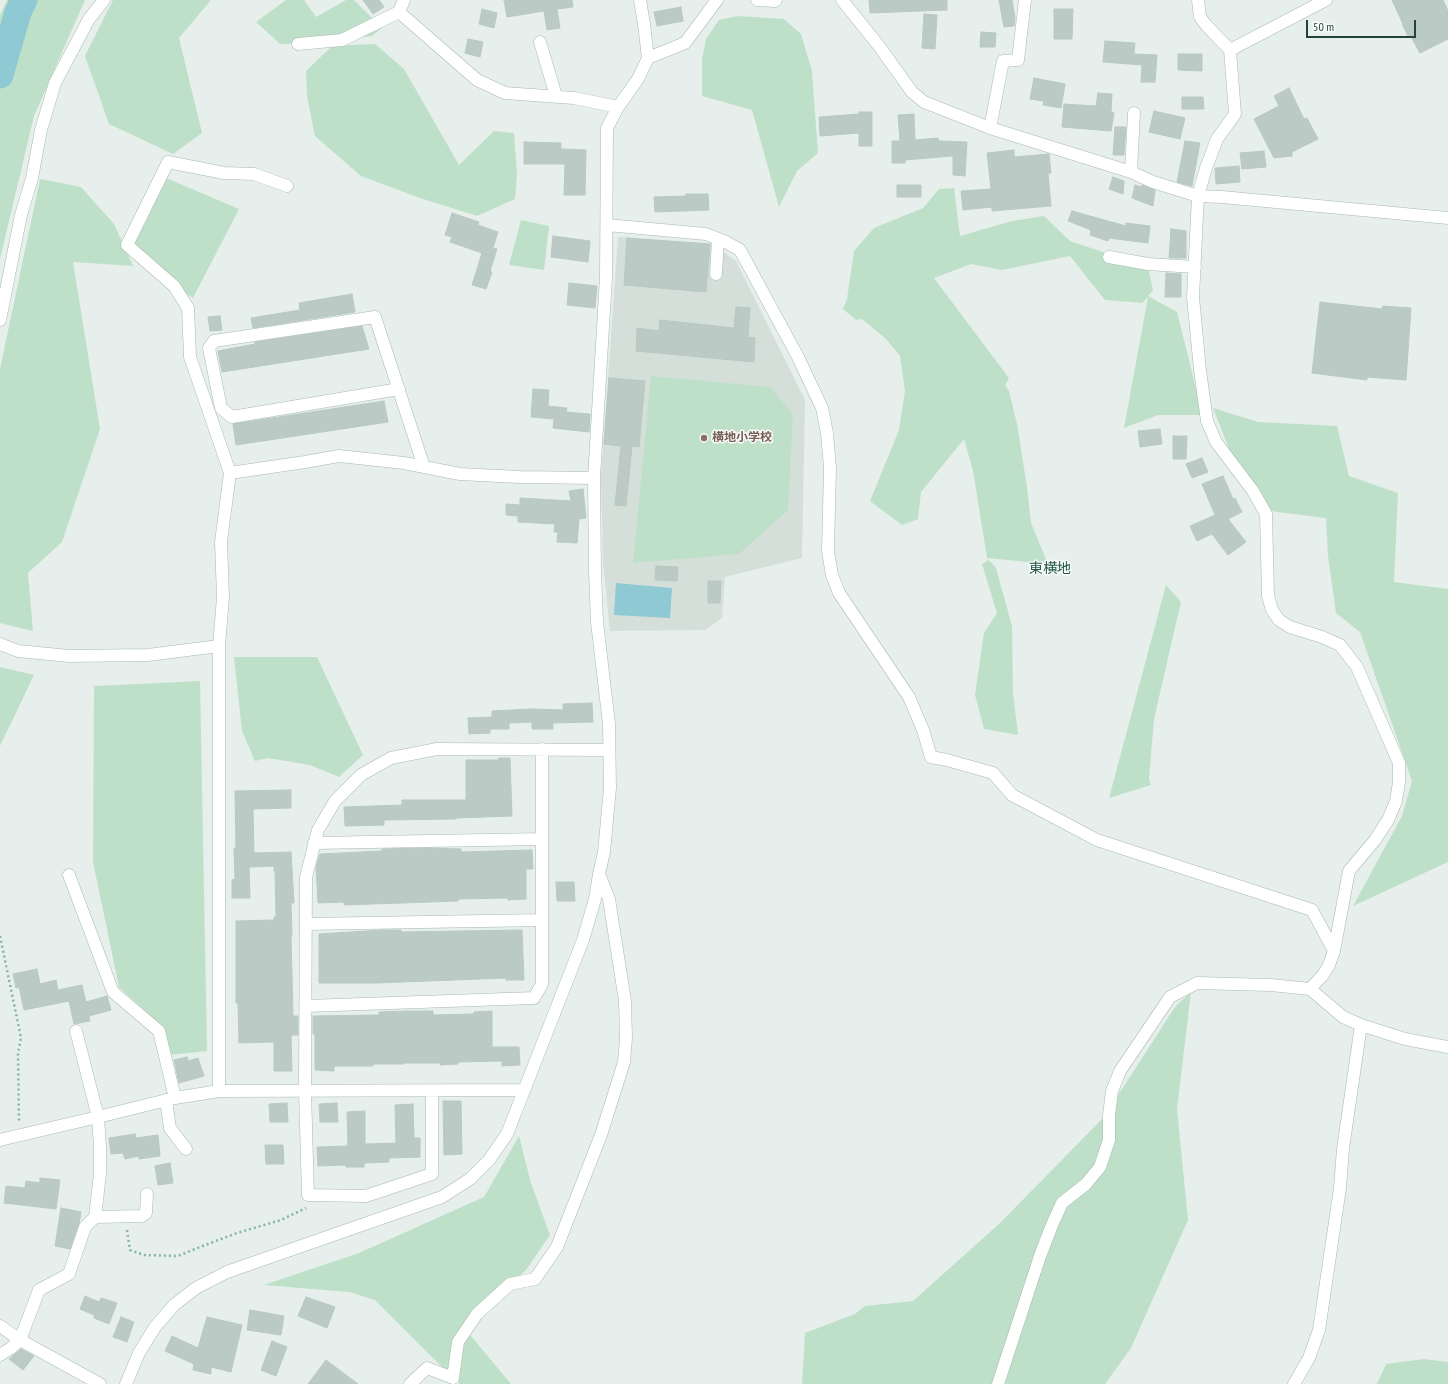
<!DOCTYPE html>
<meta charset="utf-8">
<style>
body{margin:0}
#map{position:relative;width:1448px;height:1384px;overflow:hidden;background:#e6efeb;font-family:"PT Sans Narrow",sans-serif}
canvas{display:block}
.scale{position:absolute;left:1306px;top:20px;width:110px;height:18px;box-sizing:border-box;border:2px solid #24423a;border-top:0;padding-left:5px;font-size:12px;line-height:14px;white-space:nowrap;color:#24423a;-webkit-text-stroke:3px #f7fbf9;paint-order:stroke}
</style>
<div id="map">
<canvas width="1448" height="1384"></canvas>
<div class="scale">50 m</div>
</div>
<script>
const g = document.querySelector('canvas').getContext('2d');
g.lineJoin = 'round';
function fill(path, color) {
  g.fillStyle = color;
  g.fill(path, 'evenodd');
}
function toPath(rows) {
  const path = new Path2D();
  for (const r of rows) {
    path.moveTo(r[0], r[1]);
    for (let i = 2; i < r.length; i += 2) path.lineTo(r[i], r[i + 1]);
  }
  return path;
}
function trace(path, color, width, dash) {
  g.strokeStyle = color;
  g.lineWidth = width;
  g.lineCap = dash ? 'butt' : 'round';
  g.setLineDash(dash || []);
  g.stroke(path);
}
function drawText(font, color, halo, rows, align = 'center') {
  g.font = font + ' "PT Sans Narrow","Noto Sans JP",sans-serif';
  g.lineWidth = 3;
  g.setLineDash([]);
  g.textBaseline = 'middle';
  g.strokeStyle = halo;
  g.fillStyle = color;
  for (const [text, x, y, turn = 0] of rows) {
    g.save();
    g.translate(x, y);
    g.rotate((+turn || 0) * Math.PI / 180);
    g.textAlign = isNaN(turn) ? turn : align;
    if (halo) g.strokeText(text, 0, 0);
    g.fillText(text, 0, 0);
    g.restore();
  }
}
fill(toPath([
 [618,237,713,244,736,261,805,400,802,558,725,577,722,618,705,630,610,631,603,562,601,477]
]), '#d4dfda');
fill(toPath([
 [7,0,85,0,34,116,0,259,0,15],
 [113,0,211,0,179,38,202,133,173,154,109,124,85,56],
 [286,0,304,0,316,17,346,0,354,0,370,16,383,27,372,36,317,43,280,44,256,22],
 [737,16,784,19,801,34,812,71,818,153,797,171,779,207,752,110,702,96,702,59,706,39,719,20],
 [375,44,404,69,459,165,494,131,514,133,517,175,515,199,477,216,420,198,361,176,315,136,307,96,306,71,332,46],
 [166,178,239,209,193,298,138,264,128,238],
 [40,179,81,187,114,224,133,266,73,262,100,429,62,542,28,573,33,631,0,623,0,369],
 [954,188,960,236,1012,221,1044,216,1070,241,1148,267,1153,290,1148,296,1177,312,1190,364,1202,415,1158,415,1124,428,1148,297,1142,303,1105,300,1070,256,1002,270,971,264,934,278,1009,378,1005,385,1009,391,1017,424,1027,487,1031,523,1048,564,987,558,973,471,964,439,921,492,918,519,902,525,870,501,899,430,905,391,900,356,886,339,862,319,856,320,843,309,847,299,854,251,874,228,923,208,939,189],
 [521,220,549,226,544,270,509,265],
 [651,376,770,387,793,414,788,510,739,554,633,563],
 [1213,408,1258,422,1337,426,1349,476,1398,493,1394,582,1448,589,1448,862,1353,906,1402,816,1412,781,1360,632,1336,613,1328,556,1326,518,1270,511,1235,464],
 [989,560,996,568,1012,626,1013,693,1018,735,984,729,975,695,984,633,997,613,982,564],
 [1166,585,1181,602,1154,719,1149,779,1151,785,1109,798],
 [234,657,317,657,363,755,339,777,310,765,268,758,255,761,242,731],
 [0,667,34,675,0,746],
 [200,681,207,1051,170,1055,162,1026,119,987,93,862,94,686],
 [1191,992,1177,1109,1188,1220,1131,1348,1105,1384,802,1384,805,1333,855,1314,865,1306,913,1301,999,1224,1104,1117,1175,1007],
 [519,1136,531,1183,550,1235,526,1270,477,1314,466,1330,511,1384,459,1384,458,1377,453,1378,375,1300,349,1292,264,1285,359,1253,484,1197],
 [1424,1359,1448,1362,1448,1384,1377,1384,1386,1364]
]), '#bfe0c8');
fill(toPath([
 [616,583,672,588,670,618,614,615]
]), '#8ec9d4');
trace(toPath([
 [0,75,18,12,24,0]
]), '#8ec9d4', 27);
const building = toPath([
 [363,0,379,0,384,7,373,14,363,0],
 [504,0,572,0,573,7,557,9,560,28,547,30,544,11,507,17,504,0],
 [869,0,947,0,947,10,870,13,869,0],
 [999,0,1012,0,1015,18,1014,26,1004,27,999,0],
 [1392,0,1443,0,1448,11,1448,39,1420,53,1410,35,1408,36,1402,24,1403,24,1392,0],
 [681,7,683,21,657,26,654,12,681,7],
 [482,9,497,13,494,28,479,24,482,9],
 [1054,9,1073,9,1072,39,1054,39,1054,9],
 [924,14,937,15,935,49,922,48,924,14],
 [981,32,996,33,995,47,980,47,981,32],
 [468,39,483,42,480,57,465,53,468,39],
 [1105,41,1135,43,1134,54,1157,55,1155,82,1141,82,1142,65,1103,62,1105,41],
 [1178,54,1202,54,1202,71,1178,70,1178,54],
 [1034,78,1065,84,1061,108,1043,105,1044,101,1030,99,1034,78],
 [1289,88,1304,119,1307,118,1318,139,1292,152,1292,156,1274,158,1254,119,1279,106,1274,96,1289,88],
 [1098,93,1112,94,1111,112,1114,113,1111,131,1062,127,1064,104,1096,106,1098,93],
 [1182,97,1203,97,1204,109,1182,109,1182,97],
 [1154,111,1185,118,1180,139,1149,132,1154,111],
 [859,112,872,112,872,146,859,146,859,133,820,136,819,117,859,114,859,112],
 [914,114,915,140,938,138,939,141,967,142,965,176,953,175,953,156,905,160,905,163,892,163,892,141,900,141,898,115,914,114],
 [1115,127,1126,127,1124,155,1113,155,1115,127],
 [1185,141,1200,143,1192,186,1177,182,1185,141],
 [524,142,561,143,561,149,586,150,585,195,564,195,565,164,524,164,524,142],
 [1014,150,1014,157,1049,154,1051,173,1048,173,1051,206,992,211,992,207,963,210,961,191,991,189,987,153,1014,150],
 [1264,151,1266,167,1242,169,1240,153,1264,151],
 [1239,166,1240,182,1216,184,1215,168,1239,166],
 [1113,177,1124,181,1123,194,1109,189,1113,177],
 [897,185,921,185,921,197,897,197,897,185],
 [1135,185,1141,187,1142,185,1155,190,1153,206,1132,198,1135,185],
 [686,194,708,194,709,210,655,212,654,197,686,196,686,194],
 [1072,211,1126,226,1126,223,1150,226,1148,243,1109,238,1108,241,1090,235,1091,230,1068,221,1072,211],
 [452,213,479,222,478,225,498,232,493,248,497,249,490,271,492,272,486,289,472,285,482,253,450,242,452,237,445,235,452,213],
 [1171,229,1186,231,1186,258,1169,258,1171,229],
 [553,236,590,241,588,262,551,257,553,236],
 [627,238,710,244,706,292,624,285,627,238],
 [1166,273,1181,274,1181,297,1165,297,1166,273],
 [569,283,597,286,595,308,567,305,569,283],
 [352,294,355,312,253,328,251,318,300,310,299,303,352,294],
 [1320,302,1382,309,1383,306,1411,308,1406,380,1367,377,1367,380,1312,373,1320,302],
 [736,307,750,308,748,337,755,338,754,362,636,351,637,328,659,331,660,320,734,328,736,307],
 [220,316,222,330,210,331,208,317,220,316],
 [362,326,369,349,222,372,218,351,255,344,255,342,362,326],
 [609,378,645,381,639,447,632,446,626,506,615,505,621,446,604,444,609,378],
 [533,389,549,390,548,406,567,408,566,412,590,414,589,432,553,428,554,419,531,417,533,389],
 [384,401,388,422,236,445,233,424,384,401],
 [1160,429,1162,444,1140,447,1138,431,1160,429],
 [1173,436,1187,436,1186,459,1173,459,1173,436],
 [1202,458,1208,472,1192,478,1186,464,1202,458],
 [1223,476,1233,499,1235,498,1242,512,1228,519,1246,542,1228,555,1212,534,1197,541,1190,526,1215,515,1202,484,1223,476],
 [583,489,586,518,579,519,577,543,557,542,558,532,554,532,555,524,518,522,518,516,506,515,506,504,520,505,520,498,571,501,569,491,583,489],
 [656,566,678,567,677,581,655,580,656,566],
 [708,581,721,581,720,603,708,603,708,581],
 [592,703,593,722,553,723,553,729,532,729,532,722,509,723,509,729,490,729,490,733,469,734,468,718,492,717,492,711,532,709,563,710,563,704,592,703],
 [499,758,510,758,512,816,456,818,456,819,384,820,384,825,345,826,344,807,402,805,402,800,466,800,466,760,499,760,499,758],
 [291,790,291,808,253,809,254,853,291,852,294,903,291,903,292,935,291,935,293,1016,298,1016,298,1035,292,1035,291,1038,292,1071,274,1071,274,1042,239,1043,238,1003,236,1003,236,921,274,920,274,917,276,917,275,871,274,871,274,866,249,867,250,898,232,898,232,880,235,879,234,848,236,848,235,791,291,790],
 [429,848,461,849,461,852,532,850,533,869,526,869,526,899,508,900,508,898,458,899,458,901,430,902,344,905,344,902,318,903,316,867,320,854,382,851,382,849,429,848],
 [556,882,574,882,575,901,557,901,556,882],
 [383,930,401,930,401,932,522,930,524,980,506,980,506,978,377,983,319,983,319,934,383,930],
 [37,969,40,984,56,980,58,990,82,985,86,1002,107,996,111,1010,89,1016,90,1021,74,1024,69,1001,24,1010,19,987,16,988,13,974,37,969],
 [407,1011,433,1011,433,1015,474,1014,474,1012,492,1011,492,1047,519,1047,520,1065,502,1066,502,1061,458,1062,458,1064,440,1065,440,1063,404,1063,404,1064,373,1064,373,1066,334,1066,334,1071,315,1070,315,1034,313,1034,313,1016,379,1015,379,1012,407,1011],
 [187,1057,188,1061,198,1058,204,1076,179,1083,174,1060,187,1057],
 [443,1101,461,1101,462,1154,444,1155,443,1101],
 [287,1103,288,1122,270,1122,269,1104,287,1103],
 [337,1103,338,1122,320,1122,319,1104,337,1103],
 [413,1104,414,1138,420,1138,420,1157,389,1158,389,1162,364,1163,364,1167,346,1167,346,1165,318,1166,317,1147,348,1146,347,1112,365,1111,365,1144,396,1143,395,1105,413,1104],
 [135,1134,136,1138,158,1135,160,1156,139,1159,139,1156,125,1159,123,1153,111,1154,109,1138,135,1134],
 [265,1145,283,1145,284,1164,266,1164,265,1145],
 [170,1163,173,1183,158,1185,155,1166,170,1163],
 [40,1178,60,1180,56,1209,4,1203,6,1186,25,1188,26,1181,40,1183,40,1178],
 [61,1208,81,1212,79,1224,70,1249,55,1246,61,1208],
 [85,1296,99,1302,101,1298,117,1303,109,1324,94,1318,94,1315,80,1309,85,1296],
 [306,1297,335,1307,327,1328,298,1316,306,1297],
 [250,1310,284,1316,281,1335,247,1330,250,1310],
 [121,1317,134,1322,127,1342,113,1337,121,1317],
 [207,1317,242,1325,231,1372,211,1367,211,1374,193,1370,194,1364,165,1351,172,1336,198,1348,207,1317],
 [272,1341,287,1347,276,1376,261,1370,272,1341],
 [21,1349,34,1356,23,1370,9,1359,21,1349],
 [326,1360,358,1384,308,1384,326,1360]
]);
fill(building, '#bbcac4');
trace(building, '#b8c9c2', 1);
const minor = toPath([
 [404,0,399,12,477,80,505,93,574,98,618,107],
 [757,0,775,1,776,0],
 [842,0,879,46,912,92,924,102,990,128,1131,172,1153,182,1198,196,1222,197,1448,218],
 [1198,0,1200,17,1206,25,1230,50,1235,114,1217,139,1206,168,1198,196,1193,297,1200,370,1207,421,1216,442,1253,491,1266,514,1268,596,1272,610,1279,620,1290,627,1322,637,1340,645,1357,667,1399,763,1399,782,1396,801,1388,820,1375,840,1349,871,1334,951,1329,965,1323,975,1310,989],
 [540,42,556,96],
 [298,44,342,40,399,12],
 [1230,50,1326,0],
 [648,58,685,43,717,0],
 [990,128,1003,61,1018,60,1025,0],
 [1131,172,1134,113],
 [607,225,706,234,724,241,740,250,798,357,822,408,827,433,830,468,828,551,832,575,839,593,909,697,923,730,931,757,947,760,993,773,1012,795,1097,840,1312,910,1334,951],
 [1109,257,1148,264,1195,267],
 [716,274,718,239],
 [0,320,21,215,32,178,41,130,55,83,89,19,104,0],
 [399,389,232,417,221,408,209,348,214,341,375,317,424,467],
 [230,473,305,462,339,456,404,463,460,474,519,477,594,478],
 [0,644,18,651,69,656,148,655,219,646],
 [314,843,542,839],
 [69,875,113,992,159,1031,175,1098],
 [306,924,542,920],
 [306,1006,534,998,542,984,542,749],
 [219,1091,219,646,223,597,221,542,230,473,190,357,188,308,174,286,127,245,168,162,224,173,254,174,287,186],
 [432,1091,432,1174,366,1196,308,1195,305,1091,306,877,318,830,335,801,361,775,391,758,437,749,609,750],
 [166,1100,170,1128,186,1149],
 [0,1140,98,1117,76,1031],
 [95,1217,142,1216,146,1213,147,1194],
 [0,1326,20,1340,100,1384],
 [0,1355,11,1348,20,1340,39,1290,69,1274,85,1227,95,1217,100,1174,100,1147,98,1117,175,1098,219,1091,524,1090],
 [126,1384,139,1353,155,1327,174,1305,196,1288,227,1272,442,1197,470,1179,489,1160,507,1134,583,940,595,899,599,874,604,852,610,788,609,724,597,622,595,572,594,478,606,277,607,128,618,107,638,79,648,58,644,24,640,0],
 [410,1384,427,1368,453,1378,458,1342,477,1314,510,1284,535,1279,557,1247,601,1135,624,1062,626,1038,625,1001,609,899,599,874],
 [998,1384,1040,1256,1052,1225,1062,1203,1086,1184,1100,1167,1109,1140,1109,1115,1112,1091,1120,1071,1170,997,1197,983,1271,985,1310,989,1343,1017,1361,1025,1405,1039,1448,1047],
 [1294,1384,1309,1358,1319,1330,1340,1188,1343,1149,1361,1025]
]);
trace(minor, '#a8b8b2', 13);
trace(toPath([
 [0,936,21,1038,18,1053,19,1123],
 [127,1230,130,1250,144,1255,178,1256,200,1247,237,1233,281,1220,306,1208]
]), '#86b3a5', 2.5, [2, 3]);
trace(minor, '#fff', 12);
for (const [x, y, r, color] of [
 [704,438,4,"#8d6e63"]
]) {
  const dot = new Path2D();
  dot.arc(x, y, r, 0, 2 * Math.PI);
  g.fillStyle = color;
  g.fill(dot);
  trace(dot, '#f7fbf9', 1.5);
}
drawText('bold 12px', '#785e54', '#f7fbf9', [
 ["横地小学校",712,438]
], 'left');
drawText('14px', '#1f5548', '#f7fbf9', [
 ["東横地",1050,569]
]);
</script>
